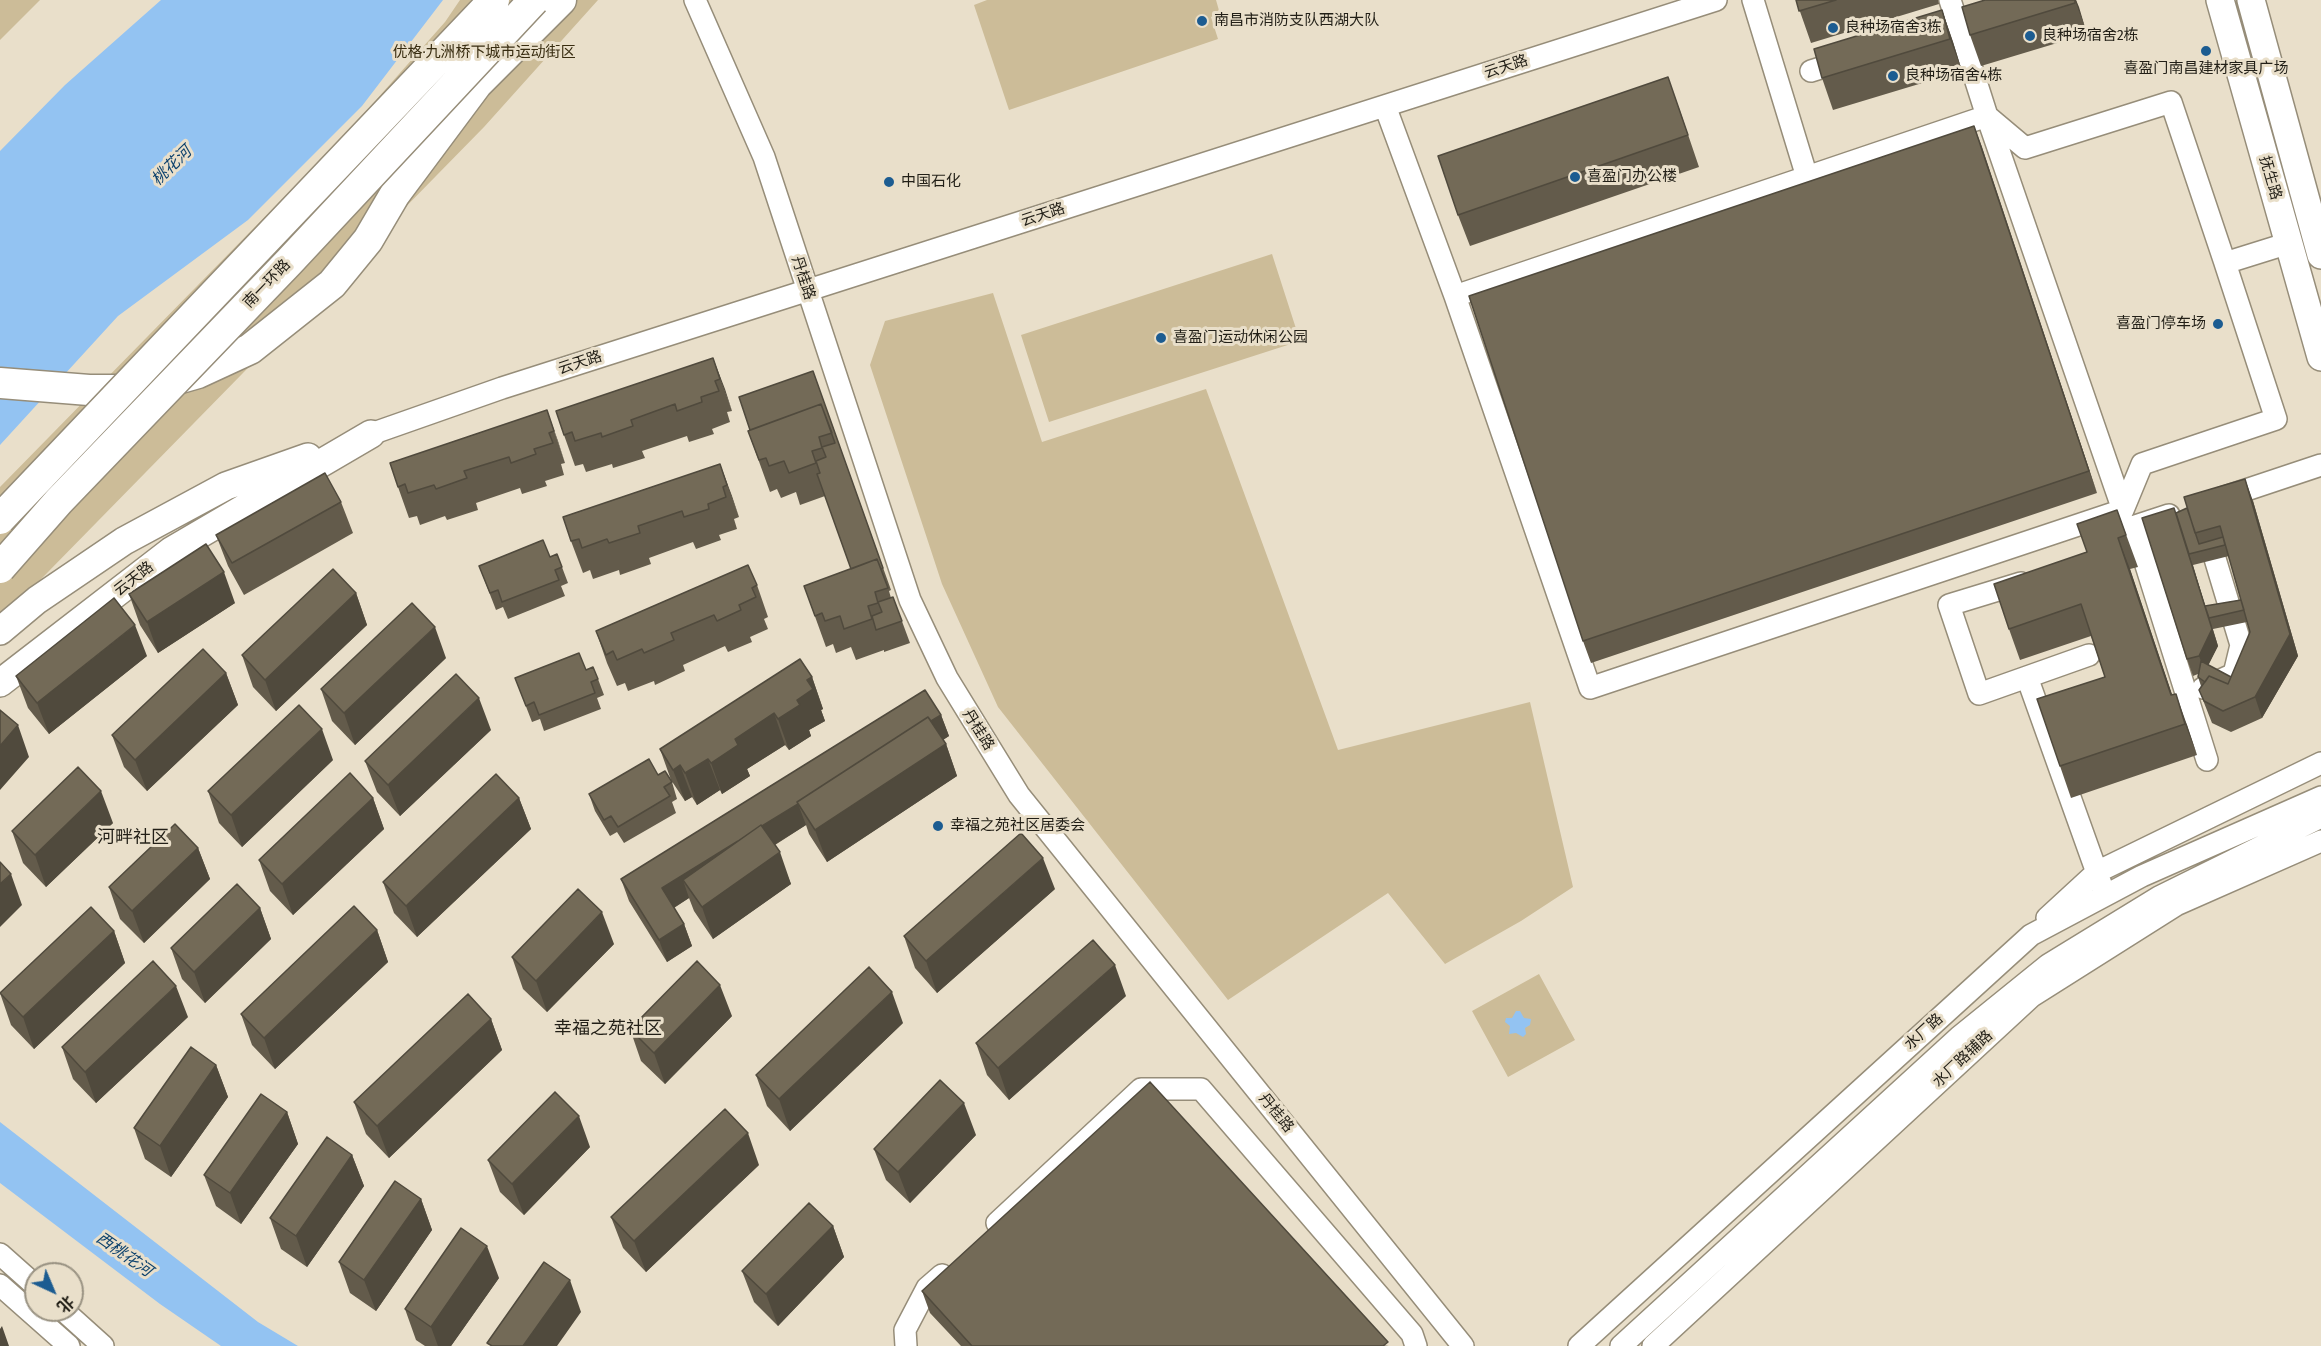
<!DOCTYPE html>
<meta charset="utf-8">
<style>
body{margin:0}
#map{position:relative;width:2321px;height:1346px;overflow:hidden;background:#e9dfca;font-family:"Fira Sans Condensed","Noto Sans SC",sans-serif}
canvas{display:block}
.north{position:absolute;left:24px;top:1262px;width:60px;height:60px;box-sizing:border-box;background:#e9dfca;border:2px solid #999282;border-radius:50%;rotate:136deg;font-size:16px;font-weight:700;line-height:24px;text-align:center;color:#221f17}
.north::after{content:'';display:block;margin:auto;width:21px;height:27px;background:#1c5c91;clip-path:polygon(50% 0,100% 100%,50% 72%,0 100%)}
</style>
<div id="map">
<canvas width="2321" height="1346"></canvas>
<div class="north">北</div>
</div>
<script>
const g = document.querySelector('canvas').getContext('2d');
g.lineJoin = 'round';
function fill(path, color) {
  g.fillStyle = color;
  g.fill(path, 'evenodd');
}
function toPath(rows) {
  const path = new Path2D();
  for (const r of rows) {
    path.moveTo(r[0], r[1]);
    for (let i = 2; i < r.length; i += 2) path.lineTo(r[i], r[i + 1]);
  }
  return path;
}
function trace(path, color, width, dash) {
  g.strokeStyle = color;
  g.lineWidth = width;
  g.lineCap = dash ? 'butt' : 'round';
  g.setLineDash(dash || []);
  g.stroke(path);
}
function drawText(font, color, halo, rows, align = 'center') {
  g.font = font + ' "Fira Sans Condensed","Noto Sans SC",sans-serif';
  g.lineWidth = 6;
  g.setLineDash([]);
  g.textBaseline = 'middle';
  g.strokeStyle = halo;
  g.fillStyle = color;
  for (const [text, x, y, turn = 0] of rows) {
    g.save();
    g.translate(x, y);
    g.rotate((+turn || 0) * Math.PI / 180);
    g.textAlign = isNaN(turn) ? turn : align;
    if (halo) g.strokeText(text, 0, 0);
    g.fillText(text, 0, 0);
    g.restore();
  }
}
fill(toPath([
 [0,0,40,0,0,40],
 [460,0,598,0,484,127,0,621,0,487,346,134,445,22],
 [987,0,1216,0,1220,14,1211,17,1218,39,1009,110,974,5],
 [1272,254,1300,341,1049,422,1021,335],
 [993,293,1042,442,1206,389,1338,750,1530,702,1573,887,1521,921,1445,964,1388,893,1228,1000,998,707,942,584,870,365,885,321],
 [1539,974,1575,1040,1508,1077,1472,1011]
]), '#ccbc98');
fill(toPath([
 [161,0,443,0,362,106,248,220,118,316,0,445,0,151,65,85],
 [1516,1011,1520,1011,1524,1018,1531,1019,1530,1025,1525,1028,1526,1034,1523,1037,1516,1033,1509,1034,1510,1026,1505,1022,1506,1018,1512,1018],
 [0,1122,258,1322,298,1346,221,1346,160,1304,0,1183]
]), '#93c3f2');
const minor = toPath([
 [695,0,764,157,910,600,947,678,1019,795,1463,1346],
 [1753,0,1807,177],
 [1950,0,1987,116,2123,510],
 [1811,71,1846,60],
 [1385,106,1455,296],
 [2225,263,2171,102,2025,148,1987,116,1455,296,1590,688,2123,510,2142,464,2276,419,2225,263,2289,243],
 [371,434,502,388,1716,0],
 [2222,498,2321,465],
 [2134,527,2207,760],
 [2099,538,2169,515],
 [2021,583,1949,605,1979,694,2089,655],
 [2027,677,2101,884],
 [2203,688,2234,674,2241,645,2207,532],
 [2047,918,2097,872,2321,763],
 [997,1223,1141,1089,1201,1089,1412,1334,1416,1346],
 [0,1254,36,1286],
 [0,1285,69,1346],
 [63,1310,103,1346],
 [906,1346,905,1330,927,1288,942,1275],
 [1579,1346,2031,935,2142,876,2321,797],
 [1621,1346,1959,1037,2048,965,2159,897,2321,817],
 [1653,1346,2032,996,2176,905,2321,841]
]);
const major = toPath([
 [2220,0,2321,357],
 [2251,0,2321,255],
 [0,631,37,600,124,541,226,486,308,457],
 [0,683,171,551,371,434]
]);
const highway = toPath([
 [0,383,89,390,139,390,198,373,250,349,332,284,368,240,395,194,477,84,561,0]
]);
trace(minor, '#968d79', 24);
trace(major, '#968d79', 30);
trace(highway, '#968d79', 33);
trace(minor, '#fff', 21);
trace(major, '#fff', 27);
trace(highway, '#fff', 30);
const highwayBridge = toPath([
 [0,519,494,0],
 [0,568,59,501,289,262,534,0]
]);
trace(highwayBridge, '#968d79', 33, []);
trace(highwayBridge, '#fff', 30);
fill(toPath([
 [1796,0,1938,0,1939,4,1811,43],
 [2076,0,2087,34,1981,66,1970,35],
 [1942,10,1953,42,1962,71,1833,110,1822,78],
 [1679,108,1699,167,1470,246,1458,215],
 [1974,126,2097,493,1591,663,1583,641],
 [713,358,732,411,727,412,730,422,712,429,714,434,689,442,687,436,642,451,645,458,613,468,612,464,586,472,583,464,575,466,564,435],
 [813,371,891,590,889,591,891,598,893,597,910,643,884,652,884,650,856,660,851,647,836,653,833,644,826,647,804,586,851,569,825,496,800,505,796,492,781,498,777,489,770,492,748,431,750,430],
 [547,410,565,463,561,464,564,475,545,481,547,486,522,494,520,488,476,503,478,510,447,520,445,516,420,525,417,516,409,518,398,487],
 [720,464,739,517,734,519,737,529,719,535,721,540,696,549,693,542,649,558,651,564,620,575,619,570,593,579,590,570,583,573,571,541],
 [2253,501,2298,656,2262,718,2231,732,2212,723,2199,690,2201,686,2198,677,2198,674,2193,676,2187,659,2176,513],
 [2229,556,2241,600,2205,606,2193,565],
 [2247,622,2250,632,2231,677,2208,665,2218,646,2212,626,2213,629],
 [341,502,353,533,244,595,228,566,216,535],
 [2117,510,2138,567,2130,569,2172,695,2187,725,2197,755,2071,798,2060,766,2105,677,2091,636,2020,660,2009,629,2087,552],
 [557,554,568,583,561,586,565,596,508,619,503,607,496,610,479,566,550,557],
 [757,585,768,617,764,619,768,629,750,637,752,642,728,652,725,646,683,665,685,671,655,685,654,681,628,691,625,683,617,686,607,663,596,631],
 [356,593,367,625,276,711,253,687,242,655],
 [129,594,235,603,158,653,140,625],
 [147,656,49,734,28,708,16,676],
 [446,658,355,745,332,721,321,689],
 [586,670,598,679,604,695,597,698,601,709,544,731,540,719,532,722,515,678],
 [226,673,238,705,147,791,124,767,112,735],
 [812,677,823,709,821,710,825,721,809,730,811,736,789,750,785,745,747,769,750,776,722,794,720,790,697,805,692,797,685,801,671,780,660,749],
 [941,715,949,736,943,740,946,744,957,776,827,862,809,834,806,825,775,845,791,884,713,939,694,911,689,898,674,908,684,924,692,946,667,962,629,901,621,879],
 [491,730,400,816,377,792,365,761],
 [333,760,242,847,219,823,208,791],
 [658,775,672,782,677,799,672,802,676,813,624,843,617,832,610,836,595,811,589,794],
 [373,798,384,829,293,915,270,891,259,860],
 [519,798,531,829,417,937,394,913,383,882],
 [113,823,46,887,23,863,12,831],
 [198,848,210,879,144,943,120,919,109,887],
 [1055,889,937,993,915,968,904,936],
 [260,908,271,939,205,1003,182,979,171,948],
 [377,930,388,962,275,1069,252,1045,241,1014],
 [114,931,125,963,34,1049,11,1025,0,993],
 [614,944,547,1012,523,989,512,957],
 [1126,996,1009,1100,987,1075,976,1043],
 [732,1016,665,1084,641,1061,630,1029],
 [188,1017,96,1103,73,1079,62,1047],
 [491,1019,502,1050,389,1158,366,1134,354,1102],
 [903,1023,790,1131,767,1106,756,1075],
 [216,1065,228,1097,171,1177,145,1159,134,1128],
 [287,1112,298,1144,241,1224,216,1206,204,1175],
 [976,1135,910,1203,886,1180,874,1149],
 [590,1147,524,1215,500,1192,488,1160],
 [352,1155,364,1186,307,1267,281,1249,270,1218],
 [759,1165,646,1272,623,1248,611,1217],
 [421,1199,432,1230,376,1311,350,1293,339,1262],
 [833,1226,844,1257,778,1326,754,1302,742,1271],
 [499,1278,451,1346,425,1346,416,1340,405,1309],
 [922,1291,1389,1346,961,1346,930,1313]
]), '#635b4b');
fill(toPath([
 [2075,0,2076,0,2079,7,2087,34],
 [1942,10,1953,42,1962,71,1950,39],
 [1974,126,1982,147,2097,493,2089,471],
 [713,358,725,389,732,411,720,379],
 [547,410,558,441,565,463,554,431],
 [720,464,732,496,739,517,727,485],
 [2245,479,2253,501,2298,656,2262,718,2255,697],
 [2118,538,2130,569,2183,727,2171,695],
 [2189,554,2218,646,2205,672,2199,656],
 [224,572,235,603,158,653,147,622],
 [356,593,367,625,276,711,265,680],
 [135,625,147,656,49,734,37,703],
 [435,627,446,658,355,745,344,713],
 [226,673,238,705,147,791,135,760],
 [812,677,823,709,821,710,825,721,809,730,811,736,789,750,778,719,807,680],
 [2176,694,2187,725,2197,755,2185,724],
 [479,698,491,730,400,816,388,785],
 [774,713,785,745,747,769,750,776,722,794,711,763,735,739],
 [941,715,949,736,810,823,798,804],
 [18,725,29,757,0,790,0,746],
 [322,729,333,760,242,847,231,815],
 [946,744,957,776,827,862,815,830],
 [708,759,720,790,697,805,685,773],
 [680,765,692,797,685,801,673,770],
 [101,791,113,823,46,887,35,855],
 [373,798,384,829,293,915,282,884],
 [519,798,531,829,417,937,406,906],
 [798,804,806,825,694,895,683,880,689,898,670,910,662,888],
 [198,848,210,879,144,943,132,911],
 [780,852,791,884,713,939,702,907],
 [1043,858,1055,889,937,993,926,961],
 [11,874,22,905,0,927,0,884],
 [260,908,271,939,205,1003,194,972],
 [602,912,614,944,547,1012,536,981],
 [684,924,692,946,667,962,659,940],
 [377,930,388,962,275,1069,264,1038],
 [114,931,125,963,34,1049,23,1017],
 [1115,965,1126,996,1009,1100,998,1068],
 [720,985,732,1016,665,1084,654,1053],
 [176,986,188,1017,96,1103,85,1072],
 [892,992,903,1023,790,1131,779,1099],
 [491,1019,502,1050,389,1158,377,1126],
 [216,1065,228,1097,171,1177,160,1146],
 [964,1103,976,1135,910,1203,898,1172],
 [287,1112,298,1144,241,1224,230,1193],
 [579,1116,590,1147,524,1215,512,1184],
 [748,1133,759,1165,646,1272,634,1241],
 [352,1155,364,1186,307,1267,296,1236],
 [421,1199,432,1230,376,1311,364,1280],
 [833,1226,844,1257,778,1326,766,1294],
 [487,1246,499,1278,451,1346,438,1346,431,1327],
 [570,1280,581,1312,557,1346,523,1346],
 [2,1326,9,1346,0,1346,0,1329]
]), '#504a3d');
const building = toPath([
 [1796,0,1836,0,1799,11,1796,0],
 [1985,0,2075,0,2075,3,1970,35,1962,7,1985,0],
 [1942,10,1950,39,1822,78,1814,49,1942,10],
 [1668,77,1688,135,1458,215,1438,156,1668,77],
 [1974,126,2089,471,1583,641,1469,296,1974,126],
 [713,358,720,379,715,381,719,391,701,397,702,402,677,411,675,404,631,420,633,426,602,437,601,433,575,441,572,432,564,435,556,411,713,358],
 [813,371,883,568,881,569,877,559,851,569,817,474,820,473,816,461,826,457,822,447,835,443,821,404,750,430,739,397,813,371],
 [821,404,832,433,819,437,822,448,812,451,816,463,789,473,784,461,769,466,766,458,759,460,748,431,821,404],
 [547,410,554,431,549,433,553,443,534,449,536,454,511,463,509,457,464,471,467,478,436,489,434,485,408,493,405,484,398,487,390,463,547,410],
 [720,464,727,485,723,487,726,497,708,504,709,509,684,517,682,511,638,526,640,533,609,543,607,539,582,548,579,539,571,541,563,517,720,464],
 [325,473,341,502,232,563,216,535,325,473],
 [2245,479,2290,634,2255,697,2223,711,2204,701,2199,690,2209,676,2228,684,2250,632,2220,526,2195,533,2184,497,2245,479],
 [2174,508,2212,629,2199,656,2187,659,2142,518,2174,508],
 [2187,508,2199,544,2223,537,2225,545,2189,554,2176,513,2187,508],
 [2117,510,2126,535,2118,538,2171,695,2176,694,2185,724,2060,766,2037,699,2105,677,2081,604,2009,629,1994,584,2087,552,2077,524,2117,510],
 [543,540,550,557,557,554,562,567,555,570,559,580,502,602,498,590,490,593,479,566,543,540],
 [206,544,224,572,147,622,129,594,206,544],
 [877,559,888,588,875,592,878,603,868,606,872,619,844,629,840,616,825,621,822,613,815,616,804,586,877,559],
 [748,565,757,585,752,588,756,597,739,605,741,610,717,621,714,615,671,633,674,640,644,653,642,649,617,660,613,651,606,655,596,631,748,565],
 [333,569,356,593,265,680,242,655,333,569],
 [893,597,902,621,876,630,872,616,882,612,878,602,893,597],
 [114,598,135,625,37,703,16,676,114,598],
 [2241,600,2244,610,2209,618,2205,606,2241,600],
 [412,603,435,627,344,713,321,689,412,603],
 [203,649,226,673,135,760,112,735,203,649],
 [579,653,586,670,593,667,598,679,591,682,595,693,539,715,534,702,526,706,515,678,579,653],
 [800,659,812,677,807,680,813,689,797,700,800,705,778,719,774,713,735,739,738,745,711,763,708,759,685,773,680,765,673,770,660,749,800,659],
 [2201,661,2231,677,2228,684,2209,676,2205,682,2198,677,2201,661],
 [456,674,479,698,388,785,365,761,456,674],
 [925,690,941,715,931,721,928,717,797,802,798,804,762,826,761,825,738,841,662,888,684,924,659,940,621,879,925,690],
 [299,705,322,729,231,815,208,791,299,705],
 [0,710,18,725,0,746,0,710],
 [928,717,946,744,815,830,797,802,928,717],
 [649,759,658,775,665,771,672,782,664,787,670,796,618,827,611,816,604,820,589,794,649,759],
 [78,767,101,791,35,855,12,831,78,767],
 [350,773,373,798,282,884,259,860,350,773],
 [496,774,519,798,406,906,383,882,496,774],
 [175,824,198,848,132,911,109,887,175,824],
 [761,825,780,852,702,907,683,880,761,825],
 [1021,833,1043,858,926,961,904,936,1021,833],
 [0,862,11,874,0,884,0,862],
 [237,884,260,908,194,972,171,948,237,884],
 [578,889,602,912,536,981,512,957,578,889],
 [354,906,377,930,264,1038,241,1014,354,906],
 [91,907,114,931,23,1017,0,993,91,907],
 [1093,940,1115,965,998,1068,976,1043,1093,940],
 [153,961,176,986,85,1072,62,1047,153,961],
 [697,961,720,985,654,1053,630,1029,697,961],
 [869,967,892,992,779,1099,756,1075,869,967],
 [468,994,491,1019,377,1126,354,1102,468,994],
 [191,1047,216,1065,160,1146,134,1128,191,1047],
 [940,1080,964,1103,898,1172,874,1149,940,1080],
 [1150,1082,1388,1342,1383,1346,972,1346,922,1291,1150,1082],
 [555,1092,579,1116,512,1184,488,1160,555,1092],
 [261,1094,287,1112,230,1193,204,1175,261,1094],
 [725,1109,748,1133,634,1241,611,1217,725,1109],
 [327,1137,352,1155,296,1236,270,1218,327,1137],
 [395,1181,421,1199,364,1280,339,1262,395,1181],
 [809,1203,833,1226,766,1294,742,1271,809,1203],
 [461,1228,487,1246,431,1327,405,1309,461,1228],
 [544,1262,570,1280,523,1346,492,1346,487,1343,544,1262]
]);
fill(building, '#736a57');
trace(building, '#504a3d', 1.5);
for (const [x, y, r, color] of [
 [1202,21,6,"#1c5c91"],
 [1833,28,6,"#1c5c91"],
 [2030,36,6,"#1c5c91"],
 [2206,51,6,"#1c5c91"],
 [1893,76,6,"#1c5c91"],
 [1575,177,6,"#1c5c91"],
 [889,182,6,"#1c5c91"],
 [2218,324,6,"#1c5c91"],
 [1161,338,6,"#1c5c91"],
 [938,826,6,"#1c5c91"]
]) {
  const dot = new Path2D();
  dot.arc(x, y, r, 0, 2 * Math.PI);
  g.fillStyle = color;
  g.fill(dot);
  trace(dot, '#e9dfca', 2);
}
drawText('15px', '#221f17', '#e9dfca', [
 ["南昌市消防支队西湖大队",1214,21],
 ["良种场宿舍3栋",1845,28],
 ["良种场宿舍2栋",2042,36],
 ["喜盈门南昌建材家具广场",2206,69,"center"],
 ["良种场宿舍4栋",1905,76],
 ["喜盈门办公楼",1587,177],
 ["中国石化",901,182],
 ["喜盈门停车场",2206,324,"right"],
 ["喜盈门运动休闲公园",1173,338],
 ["幸福之苑社区居委会",950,826]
], 'left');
drawText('15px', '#382c10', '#e9dfca', [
 ["优格·九洲桥下城市运动街区",484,53]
]);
drawText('15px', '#221f17', '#e9dfca', [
 ["云天路",1506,67,-18],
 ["抚生路",2270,178,74],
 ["云天路",1043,215,-18],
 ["丹桂路",803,278,72],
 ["南一环路",267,284,-46],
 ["云天路",580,363,-18],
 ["云天路",134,579,-38],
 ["丹桂路",978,730,58],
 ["水厂路",1924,1032,-42],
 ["水厂路辅路",1963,1059,-43],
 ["丹桂路",1276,1113,51]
]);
drawText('italic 16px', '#0d426d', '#e9dfca', [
 ["桃花河",172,166,-44],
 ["西桃花河",124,1255,35]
]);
drawText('18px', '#221f17', '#e9dfca', [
 ["河畔社区",133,838],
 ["幸福之苑社区",608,1029]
]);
</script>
